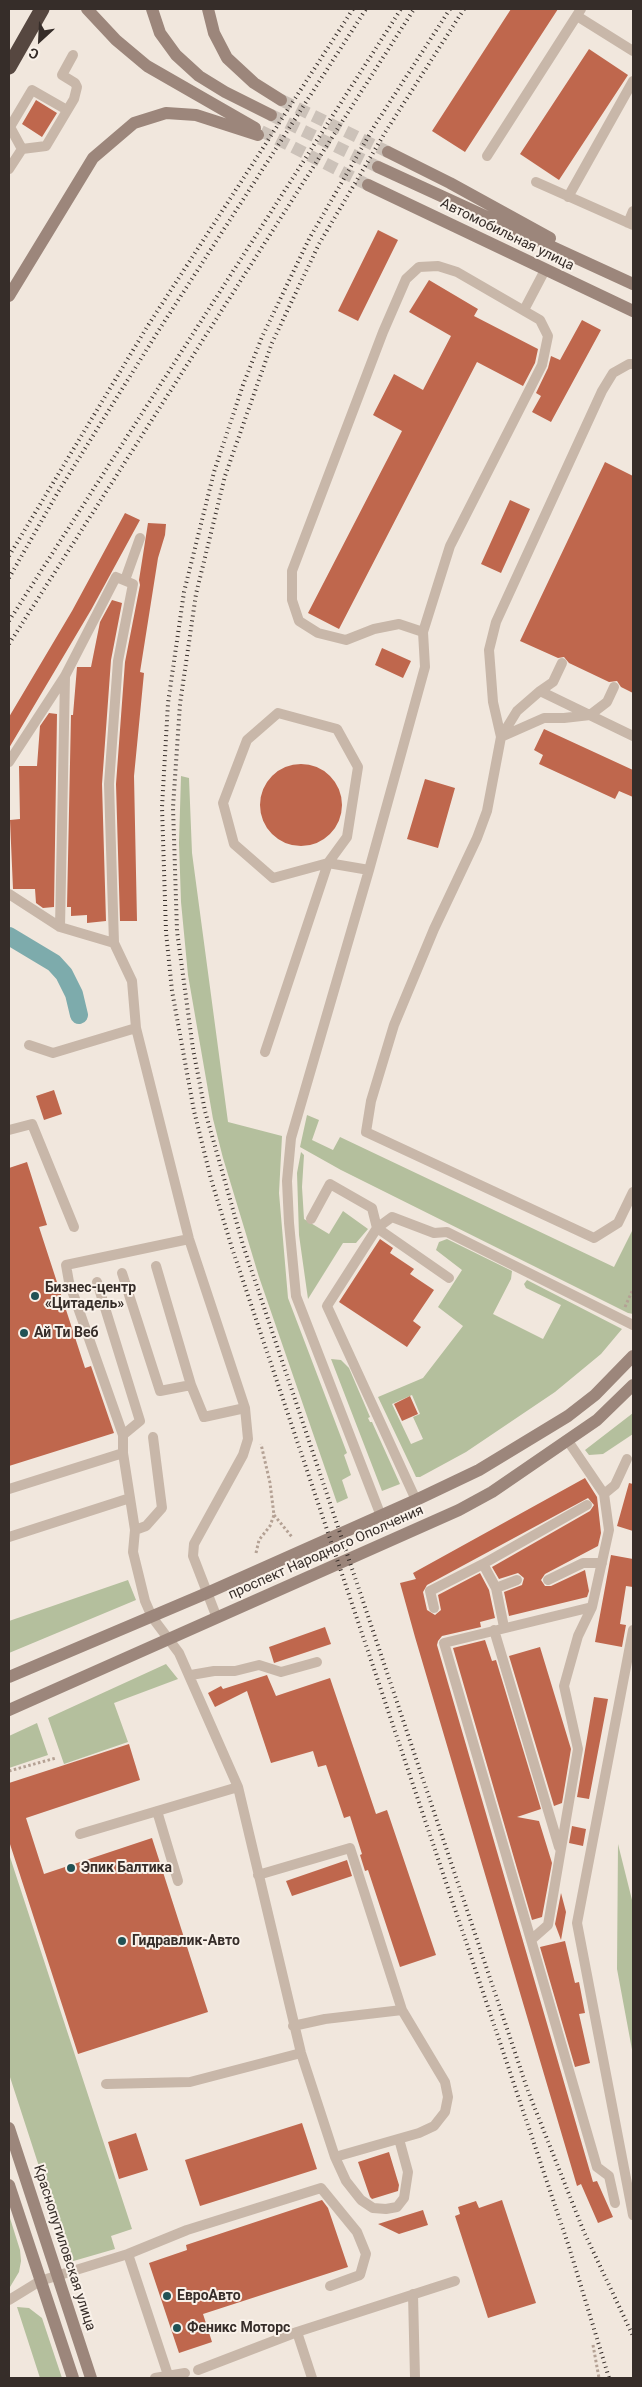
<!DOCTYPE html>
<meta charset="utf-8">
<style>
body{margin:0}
#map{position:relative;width:642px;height:2387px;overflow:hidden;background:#f1e7dd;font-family:Roboto,sans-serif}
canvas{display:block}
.frame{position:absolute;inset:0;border:10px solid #362d29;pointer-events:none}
.north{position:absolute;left:15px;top:15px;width:50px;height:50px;-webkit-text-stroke:4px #f9f1e9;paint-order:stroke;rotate:205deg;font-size:14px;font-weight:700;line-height:20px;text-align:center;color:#362d29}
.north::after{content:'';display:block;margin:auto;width:18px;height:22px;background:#362d29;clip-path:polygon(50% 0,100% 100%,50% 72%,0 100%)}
</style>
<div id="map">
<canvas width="642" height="2387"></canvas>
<div class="frame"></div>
<div class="north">С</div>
</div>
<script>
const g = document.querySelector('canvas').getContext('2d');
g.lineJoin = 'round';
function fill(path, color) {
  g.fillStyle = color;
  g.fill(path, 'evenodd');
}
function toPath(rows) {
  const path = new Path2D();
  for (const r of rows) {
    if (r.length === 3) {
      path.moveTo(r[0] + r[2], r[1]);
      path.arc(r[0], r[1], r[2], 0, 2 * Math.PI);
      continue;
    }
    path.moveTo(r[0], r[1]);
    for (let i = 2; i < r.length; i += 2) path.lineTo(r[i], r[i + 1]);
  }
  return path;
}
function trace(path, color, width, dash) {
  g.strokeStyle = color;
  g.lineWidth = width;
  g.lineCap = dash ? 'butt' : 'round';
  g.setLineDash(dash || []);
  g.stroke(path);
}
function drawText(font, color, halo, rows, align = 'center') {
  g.font = font + ' Roboto,sans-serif';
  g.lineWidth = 4;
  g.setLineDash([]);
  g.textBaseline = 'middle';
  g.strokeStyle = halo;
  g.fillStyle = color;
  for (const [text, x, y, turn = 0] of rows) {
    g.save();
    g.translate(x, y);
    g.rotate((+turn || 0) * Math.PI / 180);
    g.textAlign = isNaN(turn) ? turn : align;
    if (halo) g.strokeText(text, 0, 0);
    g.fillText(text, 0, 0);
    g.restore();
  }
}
fill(toPath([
 [181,776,189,778,192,853,228,1122,282,1136,279,1193,288,1298,347,1453,344,1455,351,1475,342,1480,348,1498,337,1503,259,1277,223,1158,213,1119,188,975,181,902,179,843],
 [307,1115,319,1120,312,1140,333,1150,340,1137,614,1267,633,1229,633,1314,628,1313,341,1170,300,1147],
 [301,1152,304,1155,302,1187,304,1219,329,1234,343,1211,368,1229,356,1243,343,1243,308,1299,299,1235,297,1173],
 [447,1239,512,1271,511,1279,493,1314,543,1339,561,1305,526,1288,524,1284,527,1280,622,1329,601,1354,555,1392,466,1452,420,1477,416,1477,378,1397,423,1378,463,1326,438,1307,462,1270,436,1250,439,1242],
 [412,1395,420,1414,413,1417,423,1439,411,1444,392,1404],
 [331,1359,341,1360,349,1368,370,1417,368,1418,370,1422,372,1422,400,1484,382,1491],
 [633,1413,633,1434,603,1454,589,1455,585,1450],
 [128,1580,136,1600,9,1653,9,1621],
 [166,1664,178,1679,114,1703,128,1742,64,1764,48,1718],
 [37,1723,48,1755,9,1768,9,1736],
 [618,1844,633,1904,633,2055,617,1969],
 [9,1854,132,2229,111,2236,115,2249,70,2262,9,2074],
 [9,2215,20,2250,21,2261,19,2272,10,2287],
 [17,2307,29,2308,42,2318,62,2378,40,2378]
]), '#b4bf9d');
trace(toPath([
 [9,936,54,963,64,974,74,994,79,1015]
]), '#7dabac', 18);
fill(toPath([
 [511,9,558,9,465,152,432,131],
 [589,49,628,75,559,180,520,154],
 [36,100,57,113,42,137,22,124],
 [378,230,398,240,358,321,338,311],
 [429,280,478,309,474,316,538,349,535,363,523,386,477,362,339,629,308,613,402,431,373,415,394,374,423,390,451,336,409,312],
 [582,320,601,330,551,422,532,412,541,396,536,393,548,368,551,356,560,360],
 [605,462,633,476,633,693,621,687,617,681,609,682,569,663,564,657,558,658,520,641],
 [510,500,530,509,501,573,481,564],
 [125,513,140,520,91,610,9,748,9,717,72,611],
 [148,523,166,524,165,535,158,558,140,672,144,673,134,776,137,921,120,921,116,784,125,662,140,585,139,580],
 [112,600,122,603,111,660,102,784,106,921,87,923,87,915,71,916,71,907,67,907,71,715,73,715,77,667,91,667,100,622],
 [382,648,411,661,403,678,375,665],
 [49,713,57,714,54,907,43,908,36,903,35,889,13,889,10,820,20,819,19,766,37,766,40,726],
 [544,729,633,770,633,797,619,791,615,799,539,764,543,755,534,750],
 [301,805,41],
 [425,779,455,788,438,848,407,839],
 [54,1090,62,1114,44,1120,36,1096],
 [27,1162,47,1225,39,1227,85,1368,91,1366,114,1433,9,1466,9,1168],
 [380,1239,393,1248,390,1253,414,1269,410,1274,434,1290,413,1321,421,1327,407,1347,339,1302],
 [410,1396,418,1414,402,1421,394,1404],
 [585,1478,597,1497,601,1533,598,1546,545,1574,541,1580,545,1586,551,1586,585,1570,589,1591,587,1597,509,1616,504,1592,522,1585,524,1578,518,1573,499,1579,492,1567,590,1511,594,1505,588,1498,427,1585,423,1592,427,1610,435,1615,441,1610,438,1595,480,1573,489,1590,495,1618,480,1622,481,1627,442,1636,438,1641,437,1645,593,2182,597,2181,613,2217,598,2223,581,2184,577,2186,415,1637,400,1583,416,1579,413,1573],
 [629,1483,633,1484,633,1531,617,1526],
 [611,1555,633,1559,633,1587,626,1586,620,1624,626,1625,622,1647,595,1642],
 [325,1627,331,1644,274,1663,269,1647],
 [485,1640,492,1661,496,1660,541,1809,517,1817,539,1821,552,1863,542,1917,532,1920,453,1648],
 [540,1647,571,1749,562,1803,554,1806,509,1656],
 [267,1675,276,1696,330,1678,376,1814,387,1810,436,1955,400,1967,368,1870,365,1871,360,1855,362,1854,350,1816,344,1818,326,1765,318,1767,313,1751,271,1763,247,1691,215,1707,208,1693,221,1686,223,1689],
 [594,1697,608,1699,589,1799,577,1797],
 [129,1744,140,1780,26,1818,44,1874,152,1838,208,2012,78,2054,9,1841,9,1783],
 [572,1826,586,1829,583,1846,569,1843],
 [347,1860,352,1876,292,1896,286,1881],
 [561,1893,566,1912,561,1940,555,1924],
 [565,1941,575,1983,579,1982,585,2013,579,2014,590,2063,575,2067,540,1947],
 [302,2123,317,2169,200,2206,185,2160],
 [136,2133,148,2170,119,2179,108,2142],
 [389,2152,399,2185,398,2191,372,2199,370,2197,358,2162],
 [322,2200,328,2208,348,2267,203,2314,212,2342,179,2353,149,2263,187,2250,186,2245],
 [502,2200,536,2303,488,2318,455,2216,460,2214,458,2207,476,2201,479,2208],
 [423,2210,428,2225,399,2234,378,2224]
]), '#bf674d');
trace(toPath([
 [281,100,388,152],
 [271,115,378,167],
 [261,131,368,185]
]), '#ccc2b9', 12, [12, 6]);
trace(toPath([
 [625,1307,633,1289],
 [274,1515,292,1537],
 [256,1553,259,1540,270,1526,274,1515,270,1483,261,1444],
 [9,1771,56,1758],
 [593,2345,599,2378]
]), '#b4a194', 3, [2.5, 2.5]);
trace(toPath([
 [577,16,633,51],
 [22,149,10,127,32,90,67,110],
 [487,156,581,9],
 [9,169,22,149,46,146,74,99,77,87,75,83,62,75,73,55],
 [536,182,633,225],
 [568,197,633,81],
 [628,223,633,211],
 [524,310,545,270],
 [125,580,140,538],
 [65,677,60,927,114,943],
 [614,687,607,702,590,715,564,718,544,718,501,737,493,702,489,650,496,622,602,391,613,373,629,364,633,364],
 [540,691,553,682,562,663],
 [633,736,540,691,517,711,501,737,487,811,477,838,434,929,394,1025,371,1101,366,1132,594,1238,618,1223,633,1192],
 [9,762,65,676,116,577,133,584,118,661,109,784,114,943,132,981,136,1028,189,1239,245,1408,248,1439,243,1455,194,1544,193,1556,217,1618],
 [9,894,60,927],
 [29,1045,53,1053,136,1028],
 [265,1052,328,863,347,837,358,767,337,729,278,713,247,740,223,803,234,844,273,878,328,863,369,870],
 [9,1130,32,1124,74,1227],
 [311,1219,330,1184,372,1208,377,1228,449,1278],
 [156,1266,191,1385],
 [122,1273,160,1391,191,1385,204,1417,245,1408],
 [97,1282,140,1421,123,1435],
 [568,1441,604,1494,609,1530,592,1607,578,1636,564,1686,578,1749,548,1925,531,1940,597,2167,609,2176,615,2203],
 [123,1453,123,1435,69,1282,66,1265,189,1239],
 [9,1489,123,1453,135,1530,133,1552,145,1601,152,1617,179,1653,238,1787,80,1834],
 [604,1494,615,1485,627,1459],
 [416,1500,327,1306,377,1228,392,1217,434,1233,447,1232,633,1325],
 [381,1516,296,1296,289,1223,287,1181,291,1138,369,870,425,667,423,632,450,546,542,365,548,336,540,320,457,272,438,266,419,267,406,279,383,332,292,571,292,600,299,621,318,633,346,640,374,629,399,624,423,632],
 [135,1530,146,1526,162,1508,153,1437],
 [9,1537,130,1498],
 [483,1564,496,1588,504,1627],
 [548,1580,583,1563,602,1563],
 [496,1588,517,1580],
 [434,1608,430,1591,483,1564,587,1505],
 [494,1630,559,1847],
 [633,1630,577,1923,633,2215],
 [191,1675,214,1671,235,1671,259,1665,281,1672,317,1662],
 [238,1787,301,2053,335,2157,346,2181,361,2200,373,2208,386,2209,397,2207,404,2198,408,2172,399,2139],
 [157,1811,178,1881],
 [258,1875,350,1848,402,2010,445,2082,448,2097,445,2112,434,2126,419,2133,335,2157],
 [531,1940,444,1643,592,1607],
 [293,2026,325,2019,402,2010],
 [106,2084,190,2082,301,2053],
 [128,2254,169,2378],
 [413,2294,415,2378],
 [9,2300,40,2281,128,2254,187,2230,321,2188,357,2232,366,2254,360,2275,330,2286],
 [297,2332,312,2378],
 [198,2370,297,2332,455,2281],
 [155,2378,185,2373]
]), '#c8b7a9', 10);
trace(toPath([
 [87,9,116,40,147,66,255,128],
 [152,9,160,33,176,55,199,76,225,92,271,115],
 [208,9,214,33,227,58,254,83,281,100],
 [388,152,450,183,550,238],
 [378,167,633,284],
 [368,185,633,311],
 [9,296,93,158,134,123,166,113,196,115,258,135],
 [9,1677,207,1593,416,1500,479,1470,568,1416,595,1395,633,1356],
 [9,1710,459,1510,492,1492,597,1420,633,1385],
 [9,2128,91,2378],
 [9,2185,73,2378]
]), '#9c867b', 12);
trace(toPath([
 [9,67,42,9]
]), '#564740', 15);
trace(toPath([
 [450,9,375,125,309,239,262,337,243,385,214,472,184,592,168,703,162,807,166,932,172,991,194,1111,211,1179,232,1248,570,2250,609,2378],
 [464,9,386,131,319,244,272,343,225,476,196,594,180,704,173,807,177,931,193,1049,205,1111,243,1245,528,2091,584,2232,633,2336],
 [9,556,147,327,353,9],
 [9,578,58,492,157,333,366,9],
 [9,621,401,9],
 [9,644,414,9]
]), '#362d29', 4, [1, 4]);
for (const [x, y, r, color] of [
 [35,1296,5,"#215255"],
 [24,1333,5,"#215255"],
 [71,1868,5,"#215255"],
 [122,1941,5,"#215255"],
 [167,2296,5,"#215255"],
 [177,2328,5,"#215255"]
]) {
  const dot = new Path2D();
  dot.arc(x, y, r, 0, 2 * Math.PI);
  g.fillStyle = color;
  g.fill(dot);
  trace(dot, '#f9f1e9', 2);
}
drawText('14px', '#362d29', '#f9f1e9', [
 ["Автомобильная улица",507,235,26],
 ["проспект Народного Ополчения",326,1553,-24],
 ["Краснопутиловская улица",64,2248,72]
]);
drawText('bold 14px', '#362d29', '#f9f1e9', [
 ["Бизнес-центр",45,1288],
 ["«Цитадель»",45,1304],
 ["Ай Ти Веб",34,1333],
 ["Эпик Балтика",81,1868],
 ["Гидравлик-Авто",132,1941],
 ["ЕвроАвто",177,2296],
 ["Феникс Моторс",187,2328]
], 'left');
</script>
